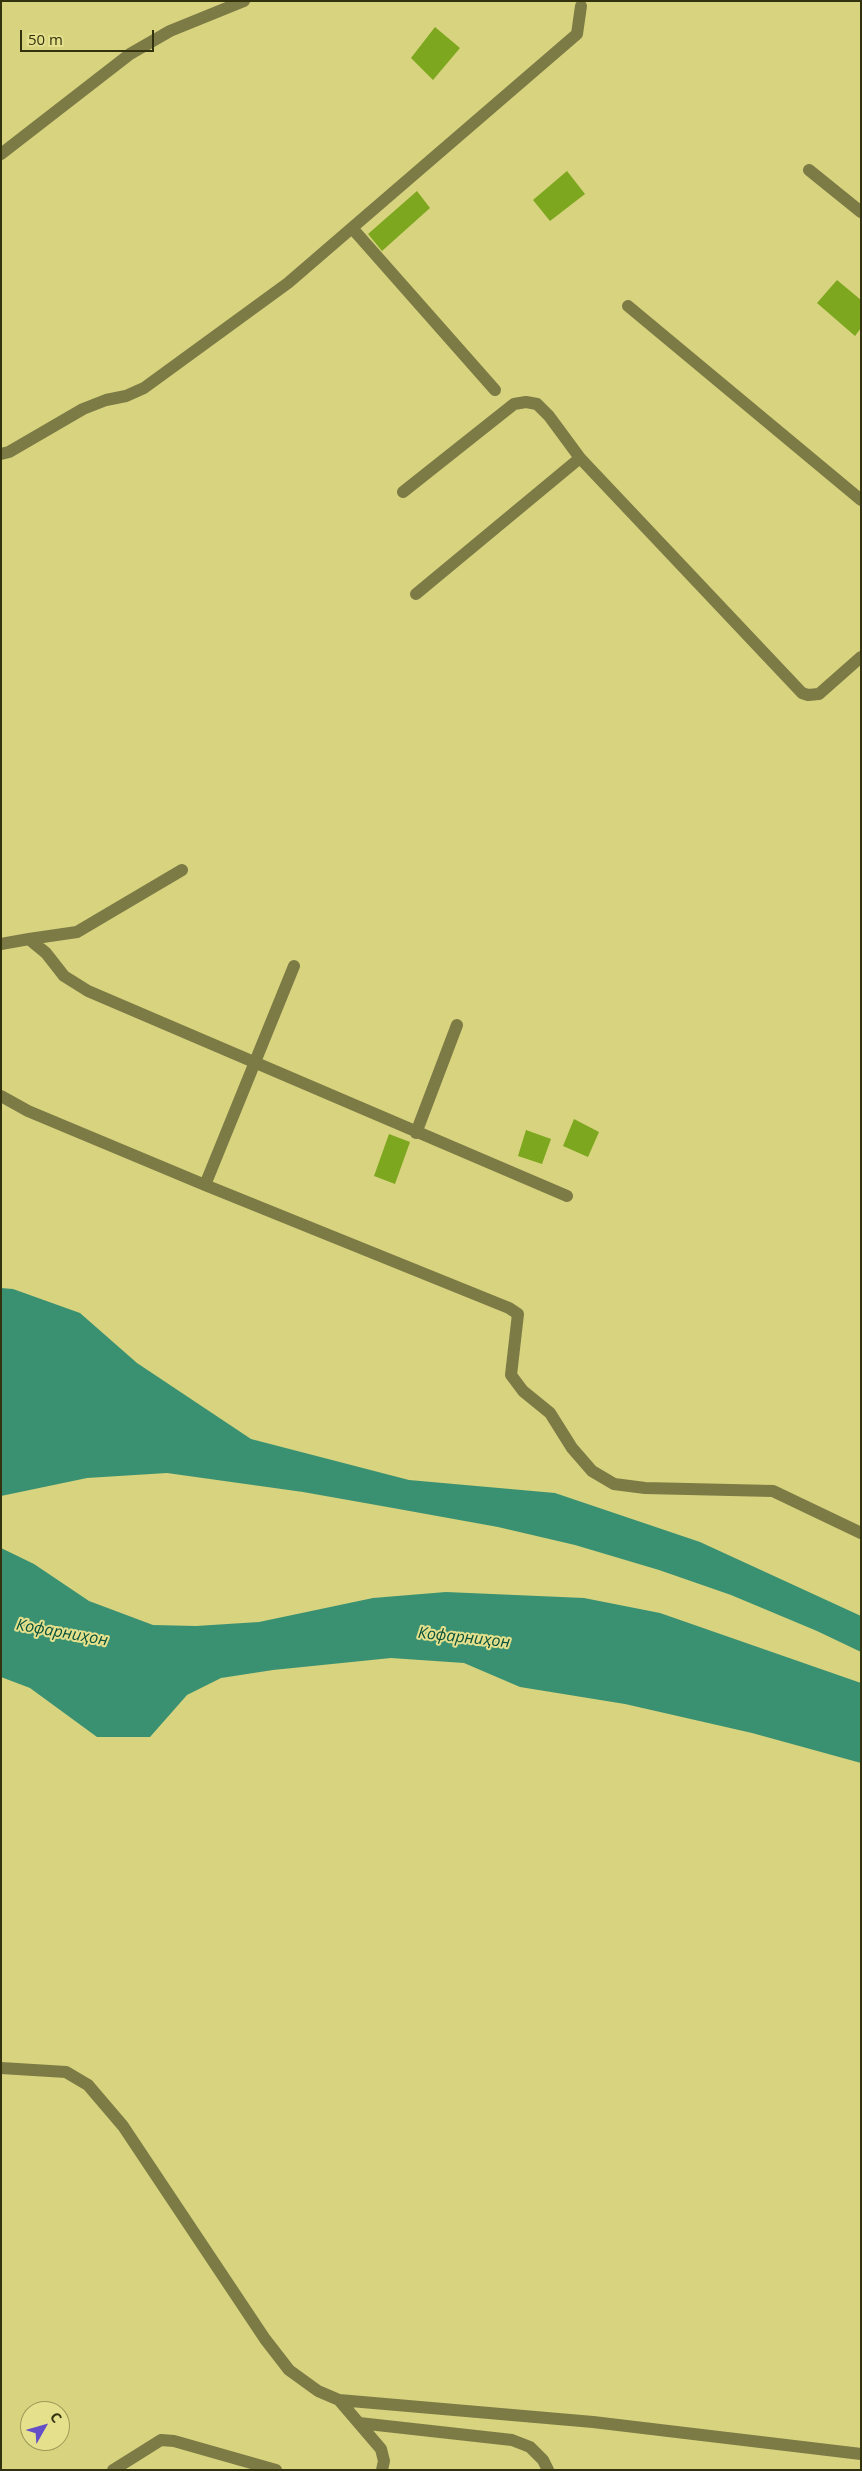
<!DOCTYPE html>
<meta charset="utf-8">
<style>
body{margin:0}
#map{position:relative;width:862px;height:2471px;overflow:hidden;background:#d7d37f;font-family:"Open Sans",sans-serif}
canvas{display:block}
.frame{position:absolute;inset:0;border:2px solid #33320e;pointer-events:none}
.north{position:absolute;left:20px;top:2401px;width:50px;height:50px;box-sizing:border-box;background:#e4e08c;border:1px solid #9d9a5a;border-radius:50%;rotate:52deg;font-size:14px;font-weight:700;line-height:20px;text-align:center;color:#33320e}
.north::after{content:'';display:block;margin:auto;width:18px;height:22px;background:#644fc8;clip-path:polygon(50% 0,100% 100%,50% 72%,0 100%)}
.scale{position:absolute;left:20px;top:30px;width:134px;height:22px;box-sizing:border-box;border:2px solid #33320e;border-top:0;padding-left:6px;font-size:15px;line-height:18px;white-space:nowrap;color:#33320e;-webkit-text-stroke:4px #e4e08c;paint-order:stroke}
</style>
<div id="map">
<canvas width="862" height="2471"></canvas>
<div class="frame"></div>
<div class="north">С</div>
<div class="scale">50 m</div>
</div>
<script>
const g = document.querySelector('canvas').getContext('2d');
g.lineJoin = 'round';
function fill(path, color) {
  g.fillStyle = color;
  g.fill(path, 'evenodd');
}
function toPath(rows) {
  const path = new Path2D();
  for (const r of rows) {
    path.moveTo(r[0], r[1]);
    for (let i = 2; i < r.length; i += 2) path.lineTo(r[i], r[i + 1]);
  }
  return path;
}
function trace(path, color, width, dash) {
  g.strokeStyle = color;
  g.lineWidth = width;
  g.lineCap = dash ? 'butt' : 'round';
  g.setLineDash(dash || []);
  g.stroke(path);
}
function drawText(font, color, halo, rows, align = 'center') {
  g.font = font + ' "Open Sans",sans-serif';
  g.lineWidth = 4;
  g.setLineDash([]);
  g.textBaseline = 'middle';
  g.strokeStyle = halo;
  g.fillStyle = color;
  for (const [text, x, y, turn = 0] of rows) {
    g.save();
    g.translate(x, y);
    g.rotate((+turn || 0) * Math.PI / 180);
    g.textAlign = isNaN(turn) ? turn : align;
    if (halo) g.strokeText(text, 0, 0);
    g.fillText(text, 0, 0);
    g.restore();
  }
}
fill(toPath([
 [1,1288,13,1289,80,1313,137,1363,251,1439,409,1480,555,1493,700,1542,861,1616,861,1652,817,1631,731,1595,659,1570,575,1545,498,1527,393,1508,303,1492,167,1473,87,1478,1,1496],
 [1,1548,34,1564,89,1601,153,1625,196,1626,259,1622,373,1598,446,1592,584,1598,660,1613,861,1683,861,1763,752,1733,625,1704,520,1687,464,1663,391,1658,273,1670,221,1678,187,1695,150,1737,97,1737,30,1688,1,1677]
]), '#3a9172');
fill(toPath([
 [435,27,460,48,433,80,411,58],
 [567,171,585,194,550,221,533,200],
 [417,191,430,208,382,251,368,234],
 [837,280,861,300,861,328,855,336,817,303],
 [574,1119,599,1132,588,1157,563,1146],
 [526,1130,551,1139,542,1164,518,1156],
 [389,1134,410,1142,395,1184,374,1176]
]), '#7da71e');
trace(toPath([
 [1,154,130,54,170,31,244,1],
 [809,170,861,212],
 [352,228,495,390],
 [628,306,861,500],
 [1,454,9,452,83,409,106,400,126,396,144,388,288,283,577,34,581,6],
 [403,492,514,404,526,402,537,404,549,416,580,458,802,693,808,695,819,694,861,657],
 [416,594,580,458],
 [29,939,77,932,182,870],
 [1,944,29,939,46,953,64,976,88,991,567,1196],
 [1,1096,28,1111,205,1185,509,1308,518,1314,511,1375,523,1391,550,1413,572,1448,592,1471,614,1484,645,1488,773,1491,861,1533],
 [416,1133,457,1025],
 [205,1185,294,966],
 [1,2068,66,2072,88,2085,123,2126,265,2339,289,2370,318,2391,339,2400,593,2422,861,2454],
 [339,2400,381,2449,384,2461,382,2470],
 [359,2423,512,2440,530,2447,543,2460,548,2470],
 [113,2470,161,2440,174,2441,276,2470]
]), '#7c7a45', 12);
drawText('italic 16px', '#07513b', '#e4e08c', [
 ["Кофарниҳон",62,1633,10],
 ["Кофарниҳон",464,1638,6]
]);
</script>
